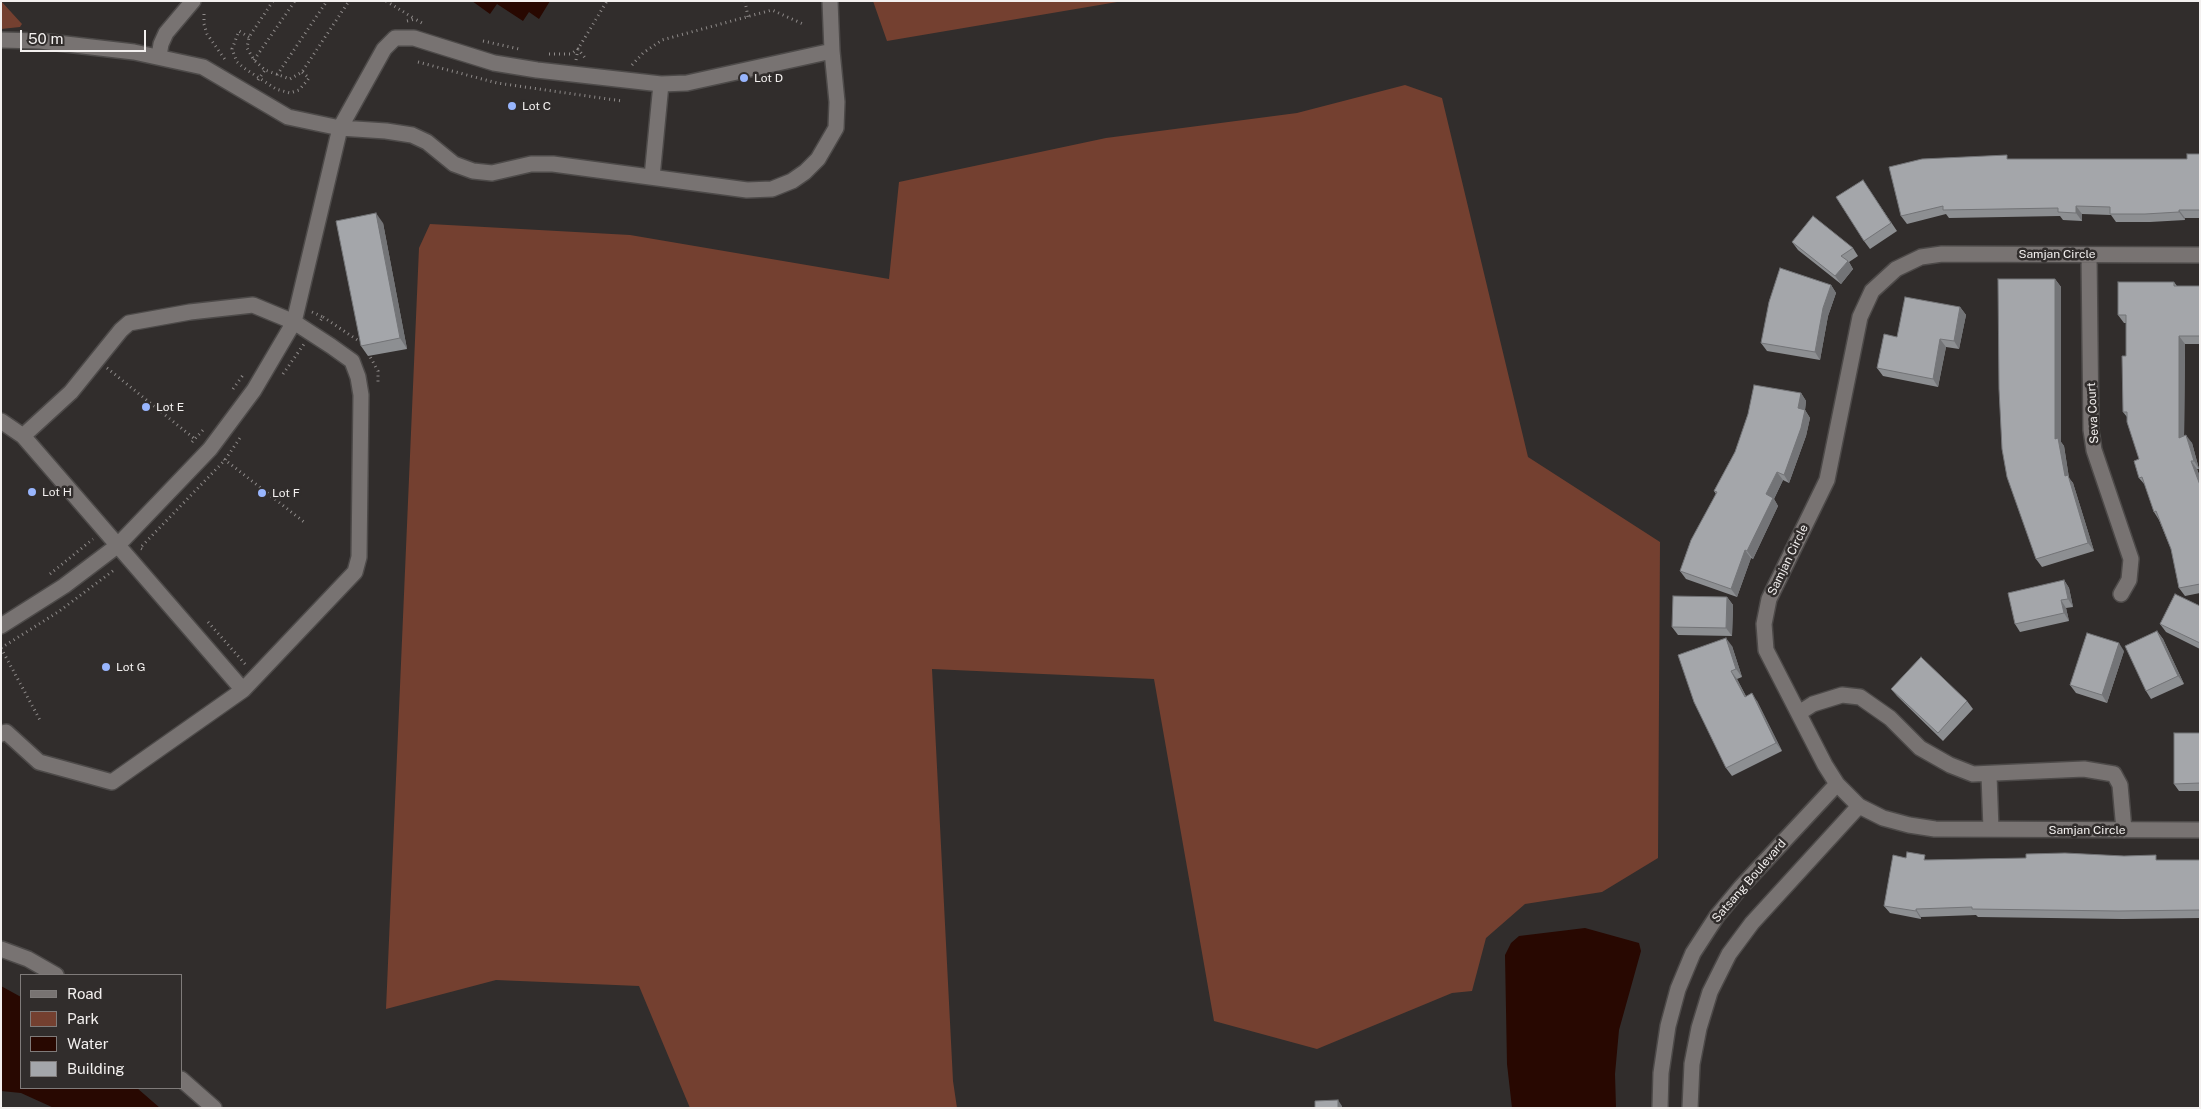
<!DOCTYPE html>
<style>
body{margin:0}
#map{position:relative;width:2201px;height:1109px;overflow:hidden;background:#312d2c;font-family:"Public Sans",sans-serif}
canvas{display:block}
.frame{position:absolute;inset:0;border:2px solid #f3f0ef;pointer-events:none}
.legend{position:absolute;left:20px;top:974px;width:162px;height:115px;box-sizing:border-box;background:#312d2c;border:1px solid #7f7b7a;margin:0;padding:6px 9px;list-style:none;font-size:15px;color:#f3f0ef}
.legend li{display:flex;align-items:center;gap:10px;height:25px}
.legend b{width:25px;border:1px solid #7f7b7a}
.scale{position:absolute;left:20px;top:30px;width:126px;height:22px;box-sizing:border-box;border:2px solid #f3f0ef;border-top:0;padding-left:6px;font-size:15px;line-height:18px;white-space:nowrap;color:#f3f0ef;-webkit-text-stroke:4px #312d2c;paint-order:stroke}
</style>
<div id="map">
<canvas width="2201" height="1109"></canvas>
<div class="frame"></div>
<ul class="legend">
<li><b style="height:6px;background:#787372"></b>Road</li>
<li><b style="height:14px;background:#744030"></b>Park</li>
<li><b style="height:14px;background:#280801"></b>Water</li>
<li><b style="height:14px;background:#a4a6aa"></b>Building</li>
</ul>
<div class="scale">50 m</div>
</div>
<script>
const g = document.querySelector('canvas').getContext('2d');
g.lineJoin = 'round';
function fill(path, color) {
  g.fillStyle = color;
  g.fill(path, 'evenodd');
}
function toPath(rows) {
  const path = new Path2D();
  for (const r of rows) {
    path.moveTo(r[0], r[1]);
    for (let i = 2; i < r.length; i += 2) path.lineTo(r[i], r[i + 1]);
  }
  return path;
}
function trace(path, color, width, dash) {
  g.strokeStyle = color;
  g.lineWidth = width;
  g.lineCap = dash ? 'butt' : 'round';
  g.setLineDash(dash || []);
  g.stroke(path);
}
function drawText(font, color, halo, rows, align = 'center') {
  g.font = font + ' "Public Sans",sans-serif';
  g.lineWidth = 5;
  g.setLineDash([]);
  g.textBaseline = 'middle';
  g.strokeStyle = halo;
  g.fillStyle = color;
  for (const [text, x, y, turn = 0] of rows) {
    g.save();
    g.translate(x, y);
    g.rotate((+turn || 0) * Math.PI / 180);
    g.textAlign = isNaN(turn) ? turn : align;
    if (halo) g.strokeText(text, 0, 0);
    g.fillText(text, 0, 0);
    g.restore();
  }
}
fill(toPath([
 [1,1,22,24,20,27,1,29],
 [873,1,1123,1,887,41],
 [1405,85,1442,98,1528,457,1660,542,1658,858,1602,892,1525,904,1486,938,1472,991,1452,993,1317,1049,1214,1021,1154,679,932,669,953,1081,957,1108,690,1108,639,986,496,980,386,1009,419,248,430,224,630,235,889,279,899,182,1106,138,1297,113]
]), '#744030');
fill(toPath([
 [472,1,550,1,539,19,529,12,523,21,497,4,490,14],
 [1585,928,1639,943,1641,951,1619,1030,1615,1074,1616,1108,1512,1108,1507,1064,1505,955,1511,943,1519,936],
 [1,986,21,997,21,1088,137,1088,160,1108,54,1108,21,1093,1,1091]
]), '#280801');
const minor = toPath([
 [1,40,40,41,134,52,203,67,288,117,340,128,386,131,412,135,427,142,454,164,473,171,492,173,531,164,553,164,747,190,772,189,792,181,805,172,818,159,836,128,837,102,832,51,830,1],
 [159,56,161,44,166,33,193,1],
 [652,177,661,84],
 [2089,255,2091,430,2094,450,2131,559,2129,580,2121,594],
 [2200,255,1942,254,1921,257,1896,269,1872,291,1860,317,1827,480,1769,599,1764,624,1766,650,1825,765,1837,784,1859,806,1883,818,1909,825,1935,829,2200,830],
 [1,421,23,436,243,690],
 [1,626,64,586,117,546,210,449,254,390,294,322,340,128,384,49,395,38,414,38,494,63,537,70,661,84,687,83,832,51],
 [1799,713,1813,704,1842,695,1860,697,1890,718,1920,748,1950,765,1973,774,2084,769,2114,774,2120,785,2124,830],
 [1,734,6,732,39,762,112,782,243,690,355,572,359,557,361,395,358,377,352,361,331,346,294,322,253,305,190,312,129,323,121,330,71,392,23,436],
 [1989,775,1991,829],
 [1,949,28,959,56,975],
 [181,1079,214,1108],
 [1660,1108,1661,1073,1668,1026,1678,989,1693,953,1717,916,1741,887,1837,784],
 [1690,1108,1692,1064,1699,1028,1710,992,1729,954,1752,923,1859,806]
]);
trace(minor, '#4d4a49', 18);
trace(toPath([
 [273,1,249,37,247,48,254,60,265,70,290,79,302,72,349,1],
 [386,1,415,19],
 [745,1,748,17],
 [204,14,204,24,207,34,226,61],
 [407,21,415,19,422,23],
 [249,37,239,31,232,49,237,62,244,68,276,89,290,93,299,90,307,81,309,78,302,72],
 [483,41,519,49],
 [549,54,571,54,578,49,586,59],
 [254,60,295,1],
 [576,60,578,49,607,1],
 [418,62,497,83,622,101],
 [632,65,643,53,662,40,772,10,803,24],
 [277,75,327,1],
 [258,80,265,70],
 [312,312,323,317,320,321],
 [323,317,362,343],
 [368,353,378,371,378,384],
 [107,368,196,440],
 [283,374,304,344],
 [233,389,243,375],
 [192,442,203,430],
 [224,459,304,522],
 [142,549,140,548,225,460,242,435],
 [50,574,93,539],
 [208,622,246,665],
 [1,648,58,612,114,570],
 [1,648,41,722]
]), '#8f8b8a', 3, [1, 4]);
trace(minor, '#787372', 15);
fill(toPath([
 [2200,154,2200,218,2185,218,2185,220,2150,222,2116,222,2111,215,2082,214,2082,221,2063,220,2060,216,1949,218,1946,214,1907,224,1901,216,2010,159,2187,159],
 [1868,188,1897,231,1870,249,1864,241],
 [383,223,407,349,368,356,361,346],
 [1792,242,1853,248,1858,256,1849,262,1853,269,1841,284,1798,250],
 [2055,279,2061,287,2061,442,2064,446,2069,478,2073,483,2094,551,2042,567,2036,559],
 [2174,282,2177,286,2200,286,2200,344,2185,344,2184,436,2192,443,2199,469,2197,469,2200,477,2200,593,2185,596,2179,588,2171,549,2159,520,2154,512,2145,485,2139,478,2139,459,2127,417,2123,412,2126,356,2126,323,2124,323,2118,315],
 [1831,285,1836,293,1828,316,1820,360,1767,351,1761,343],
 [1960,307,1966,315,1959,349,1946,347,1938,387,1883,376,1877,368,1897,337],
 [1801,393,1806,401,1805,410,1810,418,1806,436,1789,483,1783,480,1774,499,1778,506,1753,559,1751,558,1737,597,1686,579,1680,571,1716,494,1714,491,1735,452],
 [2064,580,2069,588,2073,607,2066,608,2069,621,2020,632,2015,624],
 [1727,597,1733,605,1732,636,1678,635,1672,627],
 [2200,606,2200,649,2166,632,2160,624],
 [2157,631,2163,639,2184,684,2151,699,2146,691],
 [1732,646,1742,677,1737,679,1746,696,1757,701,1782,751,1732,776,1726,768],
 [2124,651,2107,703,2076,693,2070,685],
 [1891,689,1967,701,1973,709,1943,741,1897,696],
 [2200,733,2200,791,2179,791,2174,784],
 [1906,858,1928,860,2200,860,2200,918,2123,919,1978,917,1976,915,1921,917,1921,919,1890,913,1884,906]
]), '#8d8f92');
fill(toPath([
 [2076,206,2082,214,2082,221,2076,213],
 [2179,210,2185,218,2185,220,2179,212],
 [376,213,383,223,407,349,400,338],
 [1848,261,1853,269,1841,284,1835,276],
 [2055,279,2061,287,2061,442,2064,446,2069,478,2073,483,2094,551,2088,543,2065,476,2055,439],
 [1831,285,1836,293,1828,316,1820,360,1815,352,1823,308],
 [1960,307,1966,315,1959,349,1954,341],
 [2179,336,2185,344,2184,446,2179,438],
 [1940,339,1946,347,1938,387,1933,379],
 [1801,393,1806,401,1805,410,1810,418,1806,436,1789,483,1784,475],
 [2186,435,2192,443,2199,469,2194,461],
 [2191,461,2197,469,2200,477,2200,485],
 [1777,472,1783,480,1774,499,1778,506,1753,559,1747,551,1766,494],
 [1745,550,1751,558,1737,597,1731,589],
 [2064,580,2069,588,2073,607,2068,599],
 [1727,597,1733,605,1732,636,1726,628],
 [2061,600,2066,608,2069,621,2064,613],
 [2157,631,2163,639,2184,684,2178,676],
 [1726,638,1732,646,1742,677,1736,669],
 [2119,643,2124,651,2107,703,2102,695],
 [1731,671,1737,679,1750,705,1745,697],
 [1752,693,1757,701,1782,751,1776,743],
 [1916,909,1921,917,1921,919,1916,911],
 [1338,1100,1342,1106,1342,1108,1338,1108]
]), '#737477');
const building = toPath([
 [2187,154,2200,154,2200,210,2179,210,2179,212,2145,214,2110,214,2110,207,2076,206,2076,213,2058,212,2058,208,1943,210,1943,206,1901,216,1889,167,1922,159,2007,155,2007,159,2187,159,2187,154],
 [1863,180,1891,223,1864,241,1836,197,1863,180],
 [376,213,400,338,361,346,336,221,376,213],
 [1813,216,1853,248,1841,256,1848,261,1835,276,1792,242,1813,216],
 [1780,268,1831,285,1823,308,1815,352,1761,343,1769,302,1780,268],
 [1998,279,2055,279,2055,439,2058,438,2065,476,2068,475,2088,543,2036,559,2007,477,2002,449,1999,389,1998,279],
 [2118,282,2174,282,2174,286,2200,286,2200,336,2179,336,2179,438,2186,435,2194,461,2191,461,2200,485,2200,584,2179,588,2171,549,2156,511,2154,512,2142,477,2139,478,2134,461,2139,459,2127,422,2127,412,2123,412,2122,356,2126,356,2126,315,2118,315,2118,282],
 [1905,297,1960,307,1954,341,1940,339,1933,379,1877,368,1884,334,1897,337,1905,297],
 [1754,385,1801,393,1798,408,1805,410,1801,428,1784,475,1777,472,1766,494,1773,498,1747,551,1745,550,1731,589,1680,571,1691,540,1717,492,1714,491,1735,452,1748,414,1754,385],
 [2064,580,2068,599,2061,600,2064,613,2015,624,2008,593,2064,580],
 [2175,594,2200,606,2200,643,2160,624,2175,594],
 [1673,596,1727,597,1726,628,1672,627,1673,596],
 [2157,631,2178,676,2146,691,2125,646,2157,631],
 [2087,633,2119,643,2102,695,2070,685,2087,633],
 [1726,638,1736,669,1731,671,1745,697,1752,693,1776,743,1726,768,1694,702,1678,655,1726,638],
 [1921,657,1967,701,1938,733,1891,689,1921,657],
 [2174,733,2200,733,2200,783,2174,784,2174,733],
 [1907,852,1925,855,1924,860,2026,858,2026,854,2065,853,2124,856,2156,855,2156,860,2200,860,2200,910,2118,911,1972,909,1972,907,1916,909,1916,911,1884,906,1893,855,1906,858,1907,852],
 [1338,1100,1338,1108,1315,1108,1315,1101,1338,1100]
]);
fill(building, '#a4a6aa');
trace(building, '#737477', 1);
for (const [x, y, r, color] of [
 [744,78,5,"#98b5fd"],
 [512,106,5,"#98b5fd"],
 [146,407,5,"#98b5fd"],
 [32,492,5,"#98b5fd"],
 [262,493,5,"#98b5fd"],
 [106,667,5,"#98b5fd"]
]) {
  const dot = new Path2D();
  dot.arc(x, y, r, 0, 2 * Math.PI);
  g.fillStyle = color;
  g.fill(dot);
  trace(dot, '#312d2c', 2);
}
drawText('12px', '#f3f0ef', '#312d2c', [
 ["Lot D",754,78],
 ["Lot C",522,106],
 ["Lot E",156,407],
 ["Lot H",42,492],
 ["Lot F",272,493],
 ["Lot G",116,667]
], 'left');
drawText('12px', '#f3f0ef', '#312d2c', [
 ["Samjan Circle",2057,254],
 ["Seva Court",2093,413,-93],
 ["Samjan Circle",1788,560,-64],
 ["Samjan Circle",2087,830],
 ["Satsang Boulevard",1749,881,-49]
]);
</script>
